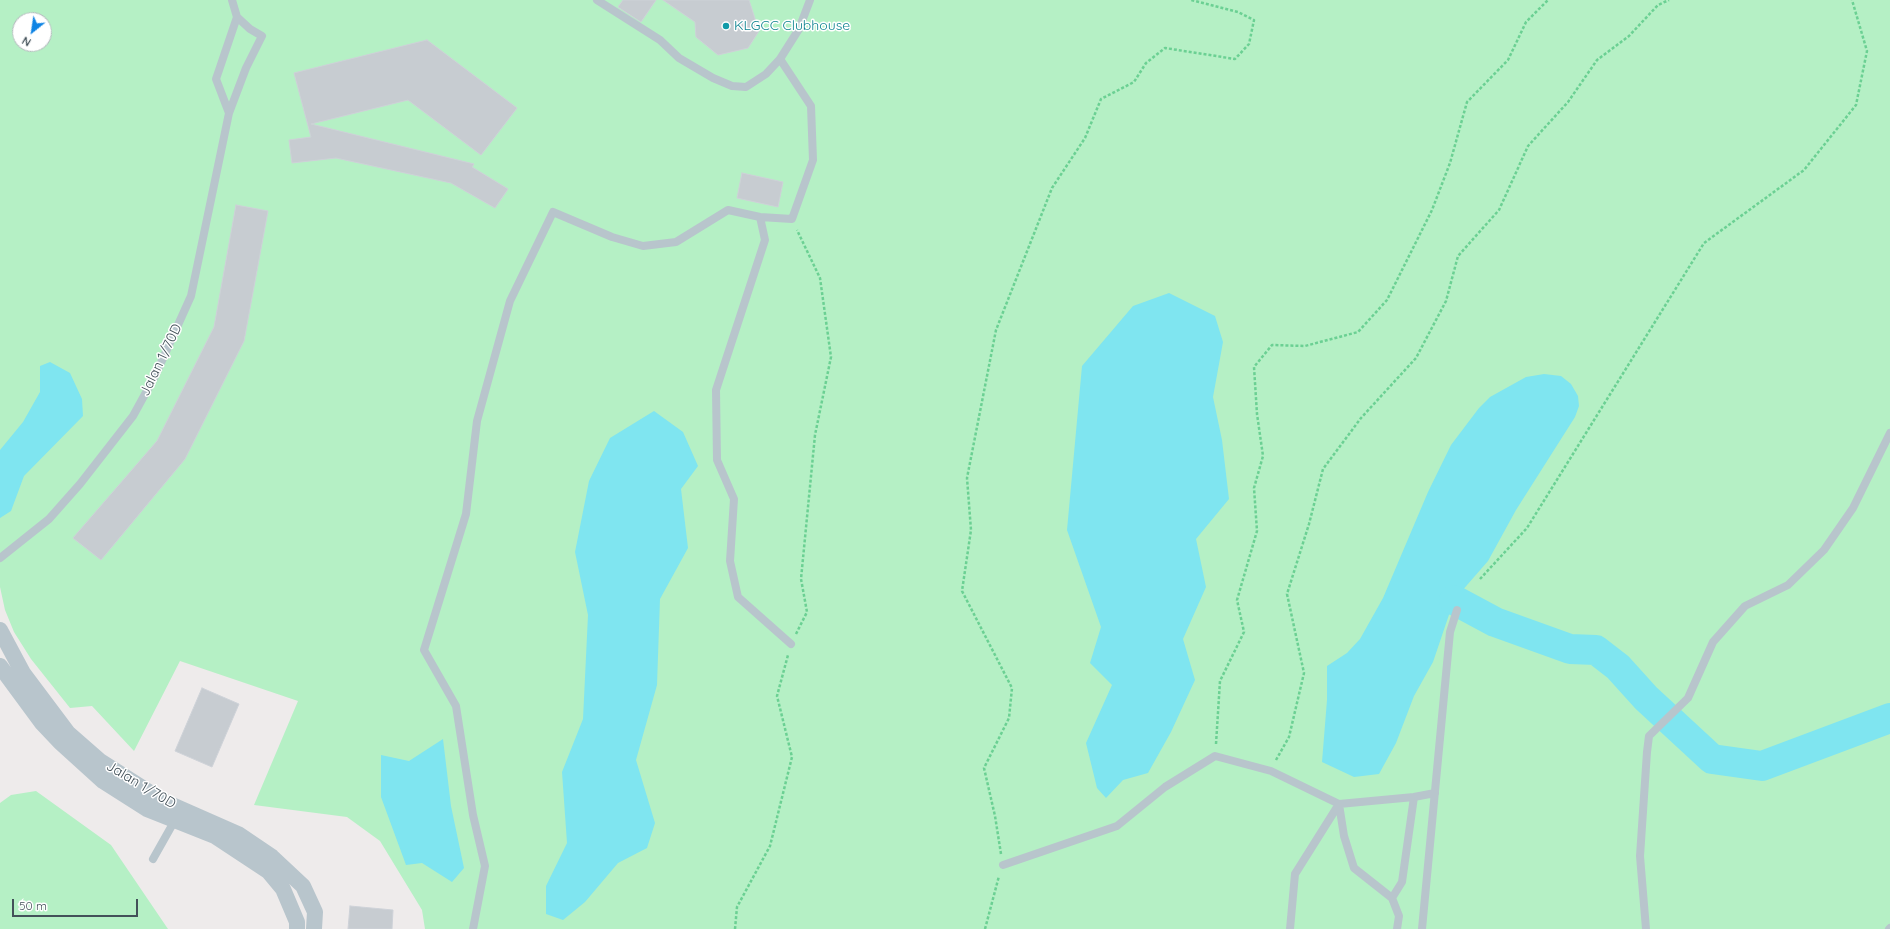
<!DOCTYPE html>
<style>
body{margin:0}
#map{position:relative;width:1890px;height:929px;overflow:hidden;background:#eeebeb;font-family:Quicksand,sans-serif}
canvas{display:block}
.north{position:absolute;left:12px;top:12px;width:40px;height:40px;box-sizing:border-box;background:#fff;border:1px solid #b4b9bd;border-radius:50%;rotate:210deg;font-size:11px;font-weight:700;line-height:16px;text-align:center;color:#435159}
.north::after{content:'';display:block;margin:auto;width:14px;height:18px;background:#0f84e4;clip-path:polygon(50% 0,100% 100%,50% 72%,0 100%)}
.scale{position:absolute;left:12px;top:899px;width:126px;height:18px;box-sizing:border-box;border:2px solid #435159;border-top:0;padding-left:5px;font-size:12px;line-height:14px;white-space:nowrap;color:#435159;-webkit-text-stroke:3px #fff;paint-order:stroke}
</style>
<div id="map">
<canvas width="1890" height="929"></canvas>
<div class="north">N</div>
<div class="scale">50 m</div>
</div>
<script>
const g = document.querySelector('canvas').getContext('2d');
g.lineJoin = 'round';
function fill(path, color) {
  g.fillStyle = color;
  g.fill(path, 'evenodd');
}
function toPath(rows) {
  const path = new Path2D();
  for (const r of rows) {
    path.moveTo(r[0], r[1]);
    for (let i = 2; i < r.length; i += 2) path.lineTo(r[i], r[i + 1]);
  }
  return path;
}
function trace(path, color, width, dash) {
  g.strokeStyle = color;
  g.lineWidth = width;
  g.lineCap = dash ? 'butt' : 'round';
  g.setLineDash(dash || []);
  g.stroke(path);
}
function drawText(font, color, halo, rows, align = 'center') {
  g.font = font + ' Quicksand,sans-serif';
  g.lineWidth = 3;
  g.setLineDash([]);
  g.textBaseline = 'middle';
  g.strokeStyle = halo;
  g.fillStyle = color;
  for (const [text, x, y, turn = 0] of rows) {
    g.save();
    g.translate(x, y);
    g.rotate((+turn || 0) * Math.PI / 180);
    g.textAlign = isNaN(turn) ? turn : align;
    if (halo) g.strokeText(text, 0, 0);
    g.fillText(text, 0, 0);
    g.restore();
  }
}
fill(toPath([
 [0,0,1890,0,1890,929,425,929,422,910,380,841,347,817,254,805,298,701,180,661,134,751,92,706,70,708,31,659,14,632,5,610,0,587],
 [20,20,44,20,44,44,20,44],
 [36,791,111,845,168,929,0,929,0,803,11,795]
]), '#b5f0c5');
fill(toPath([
 [1169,293,1215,316,1223,342,1213,397,1222,440,1229,499,1196,539,1206,587,1183,639,1195,680,1171,732,1148,773,1123,780,1106,798,1097,788,1086,743,1112,685,1090,663,1101,627,1067,530,1082,366,1133,306],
 [50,362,70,373,82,399,83,416,24,476,11,511,0,518,0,450,23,422,40,392,40,366],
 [1544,374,1561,376,1571,384,1578,396,1579,406,1575,417,1516,510,1488,561,1454,600,1433,662,1414,696,1396,743,1379,774,1354,777,1322,762,1327,700,1327,666,1347,653,1360,639,1383,598,1428,492,1451,445,1479,408,1490,397,1526,377],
 [654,411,683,432,698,466,681,489,688,548,660,599,657,685,636,760,655,823,647,848,618,863,585,902,563,920,546,914,546,886,567,843,562,772,583,719,588,615,575,552,589,481,610,438],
 [443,739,451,806,464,868,452,882,422,863,406,865,381,797,381,755,409,761]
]), '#7fe5f0');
trace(toPath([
 [1454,600,1495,622,1570,649,1596,650,1618,667,1646,698,1712,759,1762,766,1890,718]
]), '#7fe5f0', 30);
const building = toPath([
 [623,0,656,0,641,22,618,7,623,0],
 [663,0,749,0,759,31,748,48,718,55,696,37,695,22,663,0],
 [427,40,517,108,481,155,408,100,311,124,474,164,472,167,508,189,495,208,451,183,336,158,292,163,289,140,311,137,294,73,427,40],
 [742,173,783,182,778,207,737,198,742,173],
 [236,205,268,211,244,341,185,459,101,560,73,538,157,441,214,327,236,205],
 [202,688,239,704,212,767,175,751,202,688],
 [350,906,393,910,392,929,348,929,350,906]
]);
fill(building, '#c7ccd1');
trace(building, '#ced2d8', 1);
trace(toPath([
 [1480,579,1527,528,1704,243,1804,170,1856,105,1867,51,1852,0],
 [796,634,807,612,801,579,815,435,831,357,820,278,797,230],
 [1216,744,1220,681,1244,632,1237,600,1257,531,1254,488,1263,456,1257,414,1254,367,1272,345,1305,346,1358,332,1387,300,1432,210,1450,163,1467,102,1508,60,1526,22,1548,0],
 [1276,760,1289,737,1304,673,1287,594,1309,524,1323,469,1361,418,1416,358,1446,301,1458,256,1499,210,1528,146,1568,102,1597,60,1629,36,1658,5,1669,0],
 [1001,854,995,816,984,768,1009,718,1012,688,962,591,971,530,967,478,996,330,1052,188,1085,138,1101,99,1134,82,1146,63,1165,48,1235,59,1249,44,1254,20,1238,12,1191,0],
 [735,929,737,907,770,846,792,757,777,696,788,655],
 [985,929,999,876]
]), '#6bd093', 2.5, [3, 2]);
trace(toPath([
 [597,0,660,40,679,58,713,78,732,86,746,87,766,74,780,59,799,29,810,0],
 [229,113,216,79,237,17],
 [760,217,765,240,716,390,717,460,734,499,730,561,738,597,791,644],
 [0,558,49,519,80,484,133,416,155,376,191,296,229,113,246,68,262,36,250,29,237,17,232,0],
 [1339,804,1344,836,1354,868,1392,898],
 [153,859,175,820],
 [1003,865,1117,826,1165,787,1215,756,1271,771,1339,804,1414,797,1435,793],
 [473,929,485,866,473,815,456,706,424,650,466,514,477,421,510,301,553,212,612,237,643,246,676,242,728,210,760,217,792,219,813,160,811,106,780,59],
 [1290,929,1295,874,1339,804],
 [1397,929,1399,916,1392,898,1402,882,1414,797],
 [1422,929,1450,632,1457,610],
 [1646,929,1640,856,1647,752,1649,736,1688,698,1713,642,1745,606,1788,585,1824,550,1853,508,1890,433],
 [1889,929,1890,928]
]), '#b8c5cc', 8);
trace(toPath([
 [0,630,23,673,68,733,100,761,163,801,238,834,272,857,303,886,315,912,314,929],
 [0,666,42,723,60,742,103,781,147,809,215,836,268,871,283,889,297,922,297,929]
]), '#b8c5cc', 16);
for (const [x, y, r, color] of [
 [726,26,4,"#0f9aa8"]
]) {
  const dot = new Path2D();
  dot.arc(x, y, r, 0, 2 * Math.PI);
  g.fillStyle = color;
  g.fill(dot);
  trace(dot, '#fff', 1.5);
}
drawText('14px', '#0d838f', '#fff', [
 ["KLGCC Clubhouse",734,26]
], 'left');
drawText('14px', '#435159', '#fff', [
 ["Jalan 1/70D",161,360,-64],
 ["Jalan 1/70D",141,785,31]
]);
</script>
